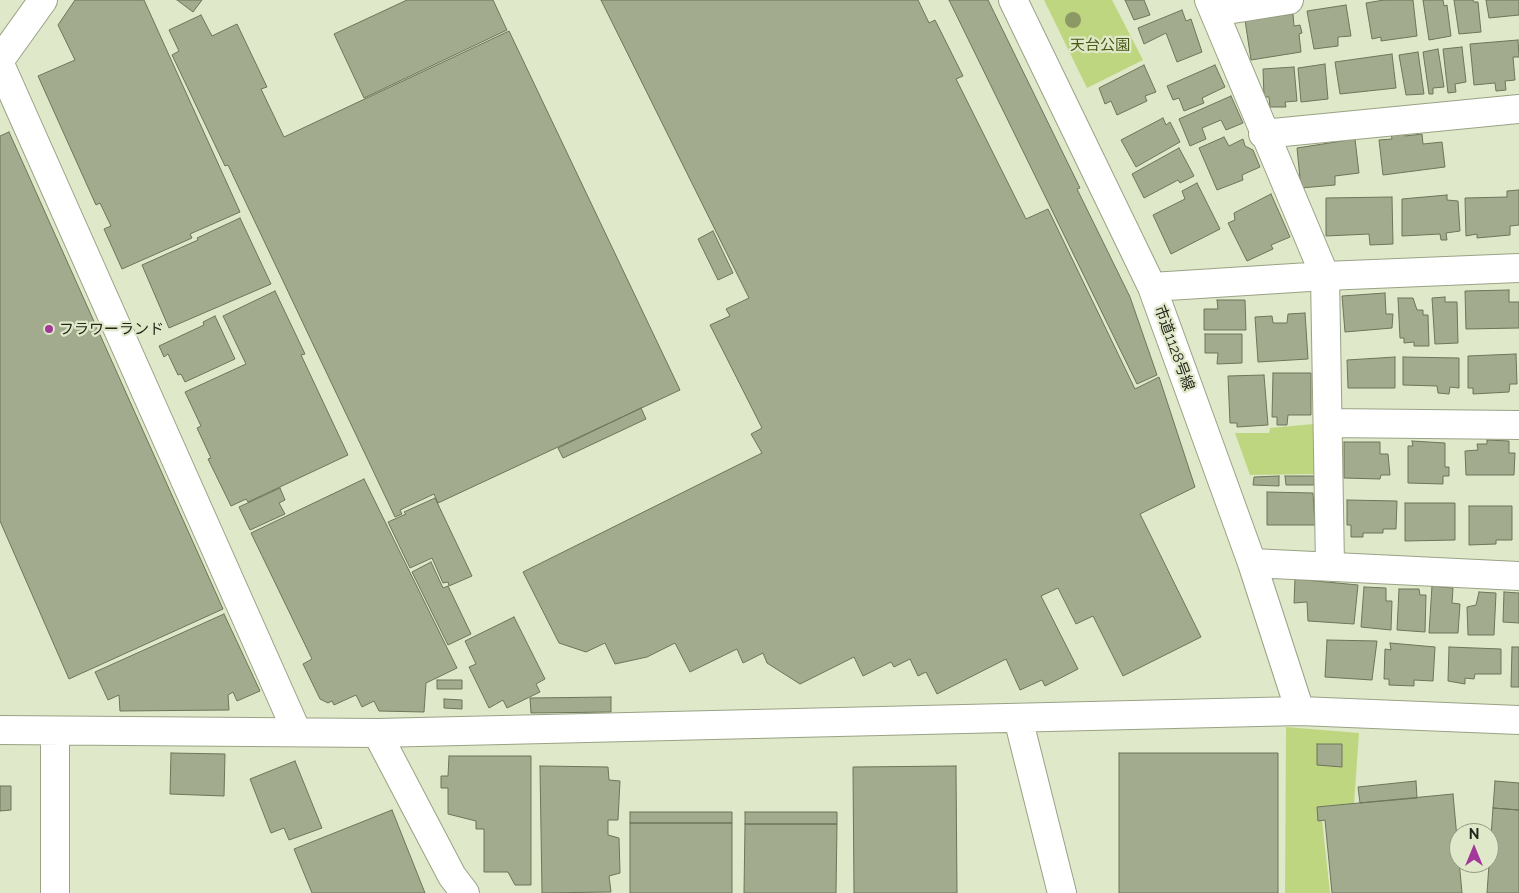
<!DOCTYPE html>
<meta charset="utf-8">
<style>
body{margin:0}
#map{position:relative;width:1519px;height:893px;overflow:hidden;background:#dfe8c9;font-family:Raleway,sans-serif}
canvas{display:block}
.north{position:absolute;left:1449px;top:823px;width:50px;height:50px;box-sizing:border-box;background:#dfe8c9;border:1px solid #939a83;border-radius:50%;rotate:0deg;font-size:14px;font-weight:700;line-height:20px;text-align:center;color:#22251a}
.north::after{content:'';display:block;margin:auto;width:18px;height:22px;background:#a23899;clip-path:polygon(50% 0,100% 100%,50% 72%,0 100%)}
</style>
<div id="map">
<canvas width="1519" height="893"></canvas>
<div class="north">N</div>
</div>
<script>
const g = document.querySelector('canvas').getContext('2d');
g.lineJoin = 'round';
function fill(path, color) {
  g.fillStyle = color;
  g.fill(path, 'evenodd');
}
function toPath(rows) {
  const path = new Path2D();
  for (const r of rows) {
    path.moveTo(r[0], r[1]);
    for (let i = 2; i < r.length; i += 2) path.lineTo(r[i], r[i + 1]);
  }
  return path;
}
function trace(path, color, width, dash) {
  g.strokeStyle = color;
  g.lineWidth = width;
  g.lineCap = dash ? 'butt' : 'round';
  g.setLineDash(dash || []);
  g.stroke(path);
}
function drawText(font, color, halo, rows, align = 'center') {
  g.font = font + ' Raleway,"Noto Sans JP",sans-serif';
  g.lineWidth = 4.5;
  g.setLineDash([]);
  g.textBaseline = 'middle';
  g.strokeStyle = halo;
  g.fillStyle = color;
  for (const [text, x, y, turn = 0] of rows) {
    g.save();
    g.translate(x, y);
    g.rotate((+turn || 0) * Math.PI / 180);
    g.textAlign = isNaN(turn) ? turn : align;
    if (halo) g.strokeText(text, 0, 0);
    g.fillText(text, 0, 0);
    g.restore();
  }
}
fill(toPath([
 [1044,0,1112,0,1143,60,1087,88],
 [1313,424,1318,474,1250,475,1235,433,1269,433,1270,428],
 [1286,727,1359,733,1354,804,1321,810,1330,893,1285,893]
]), '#bfd680');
const building = toPath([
 [75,0,144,0,240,212,190,234,192,238,122,269,104,229,111,226,100,203,96,205,38,76,75,60,58,25,75,0],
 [177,0,202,0,193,12,177,0],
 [407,0,493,0,507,30,364,98,334,34,407,0],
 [601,0,918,0,929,23,935,20,963,76,956,79,1026,219,1048,209,1135,389,1159,377,1195,487,1140,514,1201,637,1123,676,1093,616,1076,624,1058,588,1041,596,1078,669,1045,686,1042,680,1020,690,1006,659,937,694,926,672,918,676,910,659,894,667,891,662,863,676,854,657,800,684,767,663,763,653,743,663,737,649,690,672,675,643,647,657,615,664,605,643,586,652,559,643,523,572,762,453,751,434,762,428,710,325,730,316,726,309,749,298,601,0],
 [949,0,988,0,1080,188,1077,189,1130,297,1157,375,1137,384,949,0],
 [1125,0,1144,0,1150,15,1134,20,1125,0],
 [1384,0,1413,0,1417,36,1381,41,1381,37,1372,39,1366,3,1384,0],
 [1423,0,1443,0,1444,6,1447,5,1451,36,1429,40,1423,0],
 [1454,0,1473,0,1474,2,1478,2,1481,32,1459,34,1454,0],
 [1486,0,1519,0,1519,15,1489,18,1486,0],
 [1346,5,1351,36,1338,37,1338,46,1314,49,1307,11,1346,5],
 [1182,10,1186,21,1191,19,1202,52,1177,62,1166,33,1144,44,1138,28,1182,10],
 [1293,14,1294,26,1300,25,1302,33,1299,34,1301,52,1251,60,1245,20,1293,14],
 [201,15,212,36,237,24,267,87,261,89,284,137,509,31,680,390,438,503,434,494,400,510,402,514,395,517,228,165,225,166,172,55,179,51,169,30,201,15],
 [1518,40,1519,57,1513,57,1515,80,1505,81,1506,90,1496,91,1495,83,1474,85,1470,44,1518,40],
 [1462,47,1466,82,1455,84,1456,92,1448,93,1443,49,1462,47],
 [1438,49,1444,87,1433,88,1433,94,1429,94,1423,52,1438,49],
 [1418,52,1424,94,1406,95,1399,55,1418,52],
 [1392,54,1396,88,1340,94,1335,62,1392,54],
 [1325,64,1328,99,1301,102,1298,68,1325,64],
 [1144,65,1156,92,1145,96,1147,101,1117,115,1111,101,1105,104,1099,88,1144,65],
 [1215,65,1225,87,1202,98,1204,103,1184,111,1179,98,1173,100,1167,86,1215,65],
 [1294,67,1297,101,1285,102,1286,107,1270,107,1269,97,1264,97,1263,69,1294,67],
 [1231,96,1243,123,1226,130,1221,120,1202,128,1206,139,1190,146,1179,119,1231,96],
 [1163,118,1166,125,1170,122,1180,142,1136,167,1121,140,1163,118],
 [9,132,223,609,69,679,0,521,0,136,9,132],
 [1404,132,1405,136,1422,134,1423,144,1442,142,1445,167,1383,175,1379,140,1392,139,1391,134,1404,132],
 [1224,137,1229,146,1243,139,1245,146,1253,150,1260,167,1242,175,1243,180,1217,190,1199,148,1224,137],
 [1355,139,1359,173,1335,176,1335,185,1301,188,1297,148,1355,139],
 [1179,148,1194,176,1180,183,1178,180,1144,198,1132,174,1179,148],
 [1197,183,1220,229,1171,254,1153,215,1185,199,1182,191,1197,183],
 [1519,190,1519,225,1510,226,1510,235,1477,238,1477,234,1466,236,1465,198,1507,197,1507,191,1519,190],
 [1271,194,1290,237,1271,245,1273,249,1247,261,1228,223,1235,220,1234,213,1271,194],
 [1447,195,1447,200,1458,201,1460,231,1446,233,1447,240,1441,240,1440,234,1402,236,1402,199,1447,195],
 [1392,197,1393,244,1370,245,1369,234,1326,236,1326,198,1392,197],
 [240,218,271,284,169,328,142,265,198,240,197,238,240,218],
 [713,231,733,273,718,280,698,239,713,231],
 [1509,290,1509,302,1519,302,1519,328,1466,329,1465,291,1509,290],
 [275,291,305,354,301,355,348,455,248,502,246,499,231,506,208,459,211,458,197,428,201,426,185,392,246,364,223,316,275,291],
 [1385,293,1386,314,1393,314,1392,328,1345,332,1342,296,1385,293],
 [1445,297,1445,302,1457,302,1458,343,1435,344,1432,298,1445,297],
 [1398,298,1413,298,1417,310,1423,310,1423,315,1428,315,1429,346,1414,346,1414,342,1404,343,1404,338,1400,338,1398,298],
 [1217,300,1245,300,1246,330,1204,330,1204,309,1218,309,1217,300],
 [1305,313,1308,359,1258,362,1255,317,1272,316,1273,323,1287,323,1288,314,1305,313],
 [215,316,235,359,185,382,181,374,178,375,168,354,164,357,159,346,204,325,203,322,215,316],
 [1205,334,1242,334,1242,363,1217,364,1218,353,1205,353,1205,334],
 [1516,354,1517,384,1510,384,1509,392,1473,394,1473,388,1468,388,1468,356,1516,354],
 [1395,357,1395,388,1348,388,1347,360,1395,357],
 [1403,357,1459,358,1459,388,1450,387,1449,394,1438,393,1437,386,1403,385,1403,357],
 [1273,373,1311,373,1311,415,1288,415,1287,425,1277,425,1277,417,1272,417,1273,373],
 [1264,375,1268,425,1237,427,1237,423,1230,423,1228,376,1264,375],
 [641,408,646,419,563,458,558,448,641,408],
 [1487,440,1509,441,1509,453,1515,453,1514,475,1466,475,1465,451,1478,450,1477,444,1487,444,1487,440],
 [1412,441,1445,443,1445,467,1449,467,1449,476,1443,476,1443,484,1408,483,1408,446,1413,446,1412,441],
 [1344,442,1380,442,1380,454,1388,454,1390,475,1381,475,1380,479,1344,478,1344,442],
 [1279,476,1279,486,1253,485,1254,477,1279,476],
 [1285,476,1314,476,1314,485,1286,485,1285,476],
 [364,479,457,668,426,683,424,712,379,711,374,701,362,707,356,695,334,705,332,701,328,703,320,699,303,664,312,659,251,533,364,479],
 [280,488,285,500,279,503,285,514,250,530,239,507,280,488],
 [1267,492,1313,493,1315,525,1267,525,1267,492],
 [435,498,472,576,449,586,448,582,443,583,432,558,410,568,388,522,406,514,404,512,435,498],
 [1347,500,1397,501,1396,529,1383,529,1383,533,1363,533,1363,537,1351,537,1351,525,1347,525,1347,500],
 [1405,503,1455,503,1455,540,1405,541,1405,503],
 [1469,506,1512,506,1512,540,1496,540,1496,544,1469,545,1469,506],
 [431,562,443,588,448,586,471,634,448,645,412,572,431,562],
 [1295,579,1358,585,1354,624,1308,621,1307,602,1294,603,1295,579],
 [1432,586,1453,588,1452,603,1460,604,1458,633,1429,633,1432,586],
 [1364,587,1386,588,1386,601,1392,601,1391,630,1361,627,1364,587],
 [1399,589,1419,589,1420,595,1426,595,1425,632,1397,630,1399,589],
 [1479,592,1496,593,1494,635,1468,635,1467,607,1476,605,1479,592],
 [1504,592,1519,593,1519,623,1503,622,1504,592],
 [224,614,260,691,237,701,233,692,228,695,229,710,120,711,119,695,108,700,95,672,224,614],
 [514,617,545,679,536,684,540,692,507,708,503,700,489,708,469,667,476,664,465,641,514,617],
 [1327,640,1377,641,1372,680,1325,677,1327,640],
 [1390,643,1435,647,1433,681,1414,680,1414,686,1389,685,1389,679,1384,679,1385,649,1391,650,1390,643],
 [1449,647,1501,649,1501,674,1475,674,1474,679,1465,678,1465,684,1448,681,1449,647],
 [1512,647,1519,647,1519,687,1511,687,1512,647],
 [437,680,462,680,462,689,437,689,437,680],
 [611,697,611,712,531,713,530,698,611,697],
 [444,699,462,700,462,709,444,708,444,699],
 [1317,744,1342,744,1342,767,1317,765,1317,744],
 [171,753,225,754,224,796,170,794,171,753],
 [1119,753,1278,753,1278,893,1119,893,1119,753],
 [449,756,531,756,531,885,515,885,508,872,484,872,484,829,476,829,476,821,448,814,448,788,441,788,441,776,448,776,449,756],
 [295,761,322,828,289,840,284,828,271,833,250,779,295,761],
 [540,766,608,767,609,780,620,781,618,820,608,820,608,835,619,838,620,873,609,876,611,892,542,893,540,766],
 [956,766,957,893,854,893,853,767,956,766],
 [1416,781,1417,798,1360,803,1358,787,1416,781],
 [1495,781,1519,783,1519,810,1493,808,1495,781],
 [0,786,11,786,11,810,0,811,0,786],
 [1453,794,1462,893,1332,893,1325,820,1318,821,1317,807,1453,794],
 [1493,808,1519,810,1519,893,1487,893,1493,808],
 [392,810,425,893,312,893,294,849,392,810],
 [630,812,732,812,732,823,630,823,630,812],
 [745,812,837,812,837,824,745,824,745,812],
 [630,823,732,823,732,893,630,893,630,823],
 [745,824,837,824,836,893,744,893,745,824]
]);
fill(building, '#a2ab8d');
trace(building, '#6d755a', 1);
const minor = toPath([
 [1013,0,1152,287,1252,563,1300,711],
 [1209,0,1325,276,1330,566],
 [1214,12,1289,0],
 [0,60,43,0],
 [0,64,297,732],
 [1263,134,1519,109],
 [1152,287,1325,276,1519,268],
 [1328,423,1519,425],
 [1252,563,1519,576],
 [1018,718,1062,893],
 [0,730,377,733,1300,711,1519,720],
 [55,731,55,893],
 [377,733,452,876,465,893]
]);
trace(minor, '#99a285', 30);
trace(minor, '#fff', 28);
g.fillStyle = '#8c9965';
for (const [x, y] of [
 [1073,20]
]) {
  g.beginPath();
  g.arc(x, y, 8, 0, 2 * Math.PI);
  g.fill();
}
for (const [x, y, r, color] of [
 [49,329,5,"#a23899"]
]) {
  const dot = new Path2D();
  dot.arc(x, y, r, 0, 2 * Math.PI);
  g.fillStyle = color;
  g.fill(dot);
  trace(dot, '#dfe8c9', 2);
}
drawText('15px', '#495814', '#dfe8c9', [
 ["天台公園",1100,45]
]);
drawText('15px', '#22251a', '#dfe8c9', [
 ["フラワーランド",59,329]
], 'left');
drawText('15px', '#22251a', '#dfe8c9', [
 ["市道1128号線",1174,348,70]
]);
</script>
